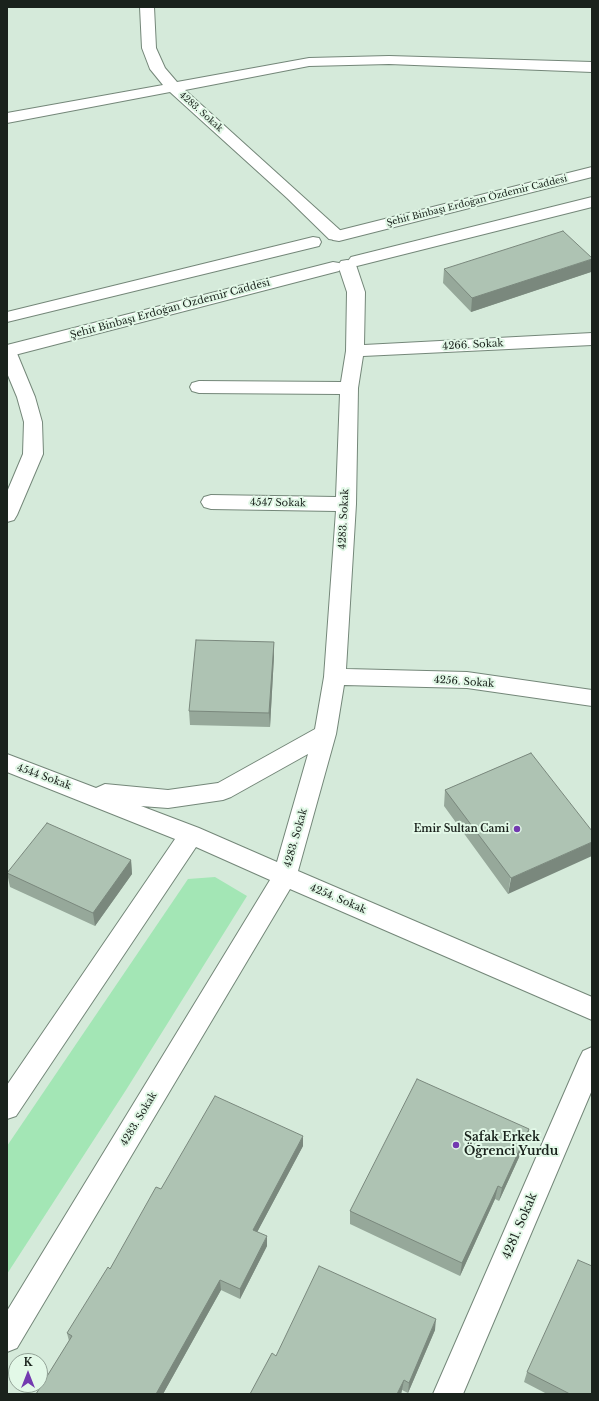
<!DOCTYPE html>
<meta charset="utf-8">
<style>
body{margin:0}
#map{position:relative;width:599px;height:1401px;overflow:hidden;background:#d5eada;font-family:"Libre Baskerville",serif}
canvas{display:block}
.frame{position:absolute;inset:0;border:8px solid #1a221c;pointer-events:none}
.north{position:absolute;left:8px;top:1353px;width:40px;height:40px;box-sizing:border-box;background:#e2f8e7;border:1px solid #92a296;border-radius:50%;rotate:0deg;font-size:11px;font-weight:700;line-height:16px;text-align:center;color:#1a221c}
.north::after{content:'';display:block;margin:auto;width:14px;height:18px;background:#733ab0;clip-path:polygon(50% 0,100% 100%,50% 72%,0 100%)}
</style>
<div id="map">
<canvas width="599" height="1401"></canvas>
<div class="frame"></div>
<div class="north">K</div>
</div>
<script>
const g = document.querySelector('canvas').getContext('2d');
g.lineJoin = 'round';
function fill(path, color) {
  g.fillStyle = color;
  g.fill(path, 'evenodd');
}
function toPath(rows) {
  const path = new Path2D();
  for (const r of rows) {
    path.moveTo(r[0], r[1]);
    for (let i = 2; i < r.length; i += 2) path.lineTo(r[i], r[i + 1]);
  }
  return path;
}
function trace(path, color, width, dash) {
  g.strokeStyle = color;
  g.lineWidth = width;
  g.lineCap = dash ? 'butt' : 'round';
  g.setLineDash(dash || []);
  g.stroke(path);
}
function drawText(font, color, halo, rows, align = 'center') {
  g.font = font + ' "Libre Baskerville",serif';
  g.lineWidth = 4;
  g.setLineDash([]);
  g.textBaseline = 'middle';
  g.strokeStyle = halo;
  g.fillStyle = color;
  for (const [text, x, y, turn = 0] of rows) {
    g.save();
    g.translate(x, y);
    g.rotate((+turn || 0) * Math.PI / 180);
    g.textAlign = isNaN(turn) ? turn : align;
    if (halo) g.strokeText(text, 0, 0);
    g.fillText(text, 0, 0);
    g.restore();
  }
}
fill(toPath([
 [215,877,247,896,126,1090,7,1274,7,1146,188,879]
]), '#a3e6b5');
const street = toPath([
 [140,7,154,7,156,48,165,68,177,82,309,58,389,56,592,62,592,72,389,64,309,66,185,90,341,231,343,235,341,239,335,240,329,239,287,198,170,92,7,123,7,113,163,85,150,69,142,48,140,7],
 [347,260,353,261,356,265,365,292,364,345,592,333,592,345,363,356,358,388,356,504,346,669,467,672,592,690,592,706,467,688,344,685,336,734,298,871,592,997,592,1020,290,889,17,1348,7,1352,7,1311,270,880,196,847,16,1116,7,1119,7,1085,175,839,7,772,7,754,96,788,105,784,168,790,218,783,315,729,324,677,336,511,211,509,204,507,201,502,204,497,211,495,336,497,340,394,199,393,192,391,190,387,192,383,199,381,341,382,346,351,347,292,338,265,341,261,347,260],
 [308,754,277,862,199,828,141,806,168,808,223,800,231,797,308,754],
 [7,345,13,347,16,351,35,397,42,422,43,454,17,515,14,520,7,522,7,492,23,454,24,422,17,397,7,373,7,345],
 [592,1047,592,1090,463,1394,433,1394,579,1059,583,1051,592,1047]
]);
const secondary = toPath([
 [592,167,592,177,339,241,333,240,331,236,333,232,592,167],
 [592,197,592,207,357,266,351,265,348,261,351,257,592,197],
 [313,237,319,238,321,242,319,246,7,322,7,312,313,237],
 [333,262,339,263,342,267,339,271,7,357,7,345,333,262]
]);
trace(street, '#748779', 2);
trace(secondary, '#748779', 2);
fill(street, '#fff');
fill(secondary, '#fff');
fill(toPath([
 [444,269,591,272,471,312,443,283],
 [274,642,274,656,270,727,190,725,189,711],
 [531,753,508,894,444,806,445,790],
 [131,860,132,874,95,926,10,887,7,873],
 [529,1129,526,1142,499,1201,495,1199,460,1276,350,1224,350,1211],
 [303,1146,257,1232,267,1246,240,1299,221,1290,163,1394,36,1394,69,1341,67,1333,110,1269,161,1189],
 [435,1330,408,1393,402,1390,401,1394,250,1394,276,1356],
 [527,1372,592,1394,547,1394,524,1382]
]), '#96a89a');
fill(toPath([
 [592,259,591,272,471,312,472,298],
 [274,642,274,656,270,727,269,713],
 [592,842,592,856,508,894,511,878],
 [131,860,132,874,95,926,93,913],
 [529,1129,526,1142,499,1201,502,1188],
 [303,1136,303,1146,253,1240,253,1230],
 [498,1186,495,1199,460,1276,462,1263],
 [267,1236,267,1246,240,1299,240,1289],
 [220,1280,221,1290,163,1394,156,1394],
 [436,1319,435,1330,408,1393,409,1383],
 [404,1380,402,1390,401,1394,397,1394]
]), '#7a887d');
const building = toPath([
 [563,231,592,258,592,259,472,298,444,269,563,231],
 [196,640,274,642,269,713,189,711,196,640],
 [531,753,592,831,592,842,511,878,445,790,531,753],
 [47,823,131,860,93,913,7,873,47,823],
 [417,1079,529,1129,502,1188,498,1186,462,1263,350,1211,417,1079],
 [215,1096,303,1136,253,1230,267,1236,240,1289,220,1280,156,1394,36,1394,72,1336,67,1333,108,1267,110,1269,156,1187,161,1189,215,1096],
 [578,1260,592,1266,592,1394,570,1394,527,1372,578,1260],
 [319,1266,436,1319,409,1383,404,1380,397,1394,250,1394,272,1353,276,1356,319,1266]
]);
fill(building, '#aec3b3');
trace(building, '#7a887d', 1);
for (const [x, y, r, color] of [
 [517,829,4,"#733ab0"],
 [456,1145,4,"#733ab0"]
]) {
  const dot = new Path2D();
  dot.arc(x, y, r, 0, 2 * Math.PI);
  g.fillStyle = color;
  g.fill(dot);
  trace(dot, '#e2f8e7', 1.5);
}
drawText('9px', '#1a221c', '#e2f8e7', [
 ["4283. Sokak",201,112,42],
 ["Şehit Binbaşı Erdoğan Özdemir Caddesi",477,201,-14]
]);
drawText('10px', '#1a221c', '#e2f8e7', [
 ["Şehit Binbaşı Erdoğan Özdemir Caddesi",170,309,-15],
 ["4266. Sokak",473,345,-3],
 ["4547 Sokak",278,503,1],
 ["4283. Sokak",344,519,-87],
 ["4256. Sokak",464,682,4],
 ["4544 Sokak",44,777,20],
 ["4283. Sokak",296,838,-74],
 ["4254. Sokak",338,899,23],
 ["4283. Sokak",139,1119,-59]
]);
drawText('bold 10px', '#1a221c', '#e2f8e7', [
 ["Emir Sultan Cami",509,829]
], 'right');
drawText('bold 12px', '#1a221c', '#e2f8e7', [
 ["Şafak Erkek",464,1138],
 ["Öğrenci Yurdu",464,1152]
], 'left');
drawText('12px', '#1a221c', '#e2f8e7', [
 ["4281. Sokak",520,1226,-67]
]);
</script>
